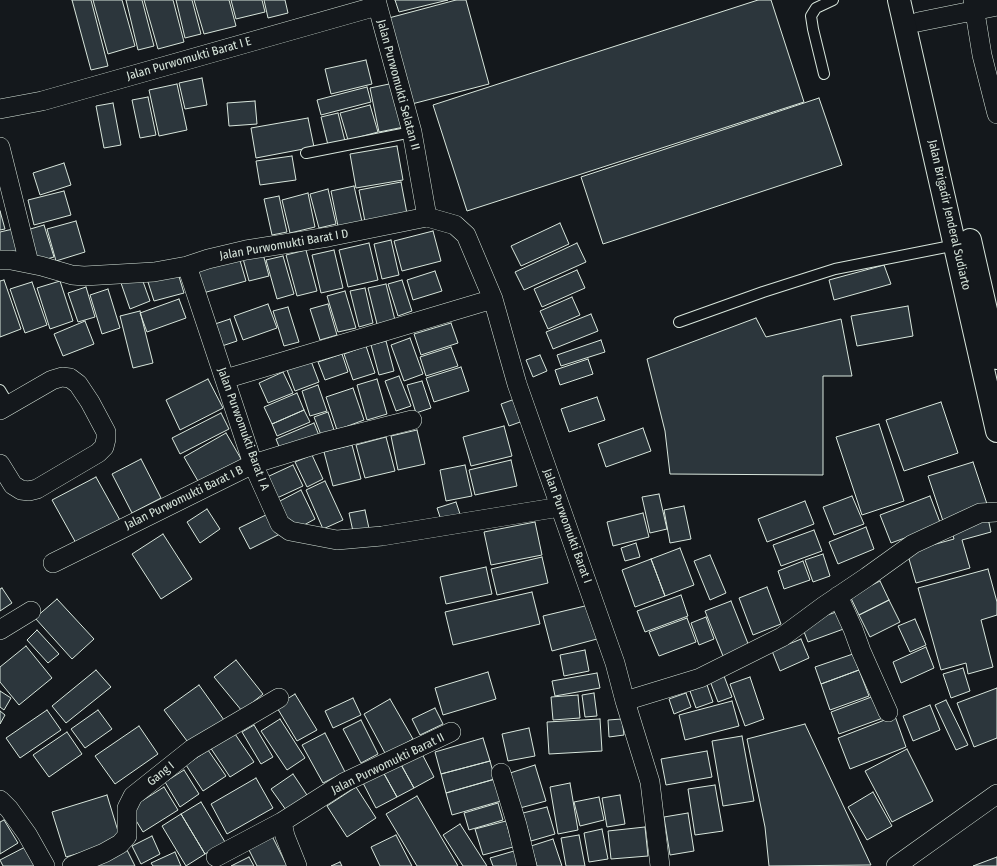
<!DOCTYPE html>
<style>
body{margin:0}
canvas{display:block;background:#14181c}
</style>
<canvas width="997" height="866"></canvas>
<script>
const g = document.querySelector('canvas').getContext('2d');
g.lineJoin = 'round';
function fill(path, color) {
  g.fillStyle = color;
  g.fill(path, 'evenodd');
}
function toPath(rows) {
  const path = new Path2D();
  for (const r of rows) {
    path.moveTo(r[0], r[1]);
    for (let i = 2; i < r.length; i += 2) path.lineTo(r[i], r[i + 1]);
  }
  return path;
}
function trace(path, color, width, dash) {
  g.strokeStyle = color;
  g.lineWidth = width;
  g.lineCap = dash ? 'butt' : 'round';
  g.setLineDash(dash || []);
  g.stroke(path);
}
function drawText(font, color, halo, rows, align = 'center') {
  g.font = font + ' "Fira Sans Condensed",sans-serif';
  g.lineWidth = 3;
  g.setLineDash([]);
  g.textBaseline = 'middle';
  g.strokeStyle = halo;
  g.fillStyle = color;
  for (const [text, x, y, turn = 0] of rows) {
    g.save();
    g.translate(x, y);
    g.rotate((+turn || 0) * Math.PI / 180);
    g.textAlign = isNaN(turn) ? turn : align;
    if (halo) g.strokeText(text, 0, 0);
    g.fillText(text, 0, 0);
    g.restore();
  }
}
const building = toPath([
 [72,0,91,0,108,66,91,70,72,0],
 [93,0,122,0,135,46,108,54,93,0],
 [126,0,142,0,154,46,138,50,126,0],
 [144,0,173,0,184,42,158,49,144,0],
 [176,0,192,0,201,34,185,38,176,0],
 [194,0,229,0,236,26,204,34,194,0],
 [231,0,262,0,265,12,236,19,231,0],
 [264,0,285,0,288,13,268,18,264,0],
 [395,0,448,0,399,12,395,0],
 [456,0,466,0,489,84,408,105,385,19,456,0],
 [758,0,771,0,804,102,467,211,433,105,758,0],
 [366,60,372,84,331,94,325,69,366,60],
 [202,78,207,105,185,109,179,83,202,78],
 [394,83,404,127,379,132,370,88,394,83],
 [177,84,187,130,159,136,149,90,177,84],
 [367,87,371,102,321,115,317,100,367,87],
 [148,97,156,135,140,138,132,100,148,97],
 [819,98,842,165,603,244,581,177,819,98],
 [255,101,257,124,229,126,227,103,255,101],
 [113,103,121,145,104,148,96,106,113,103],
 [370,105,378,132,348,140,340,113,370,105],
 [338,113,345,141,328,145,321,117,338,113],
 [308,118,314,147,256,158,251,128,308,118],
 [397,146,403,180,356,188,350,154,397,146],
 [292,156,296,180,260,185,256,161,292,156],
 [64,163,71,185,40,195,33,173,64,163],
 [401,182,408,219,366,227,359,190,401,182],
 [354,186,363,226,339,231,331,191,354,186],
 [328,189,336,224,319,228,310,194,328,189],
 [64,191,71,215,34,225,28,200,64,191],
 [308,193,315,227,290,233,282,200,308,193],
 [279,196,287,232,272,235,264,199,279,196],
 [0,211,5,229,0,230,0,211],
 [76,221,85,252,56,261,47,229,76,221],
 [560,223,569,244,521,266,511,246,560,223],
 [44,225,54,257,36,262,27,230,44,225],
 [13,229,18,252,0,256,0,232,13,229],
 [433,231,441,261,402,271,394,241,433,231],
 [391,240,399,275,382,279,374,244,391,240],
 [369,243,378,280,348,287,339,250,369,243],
 [577,243,586,262,524,290,515,272,577,243],
 [262,250,269,276,249,281,242,255,262,250],
 [306,250,317,291,297,296,286,255,306,250],
 [334,250,343,288,321,293,312,255,334,250],
 [283,256,294,294,277,299,266,260,283,256],
 [239,257,246,281,203,293,196,269,239,257],
 [884,265,891,284,834,300,829,280,884,265],
 [177,270,184,293,154,301,147,279,177,270],
 [577,270,585,288,542,307,534,289,577,270],
 [435,271,442,291,413,300,407,280,435,271],
 [141,276,150,301,130,309,121,283,141,276],
 [4,280,21,329,0,337,0,281,4,280],
 [402,280,412,311,398,316,388,284,402,280],
 [60,281,73,321,50,329,37,288,60,281],
 [32,282,47,325,25,333,10,289,32,282],
 [386,284,395,320,377,324,368,288,386,284],
 [86,287,95,317,78,322,68,293,86,287],
 [365,288,373,323,359,327,350,291,365,288],
 [108,289,120,328,102,334,90,295,108,289],
 [345,291,356,328,338,332,327,296,345,291],
 [572,297,580,315,548,329,540,311,572,297],
 [179,299,186,318,147,332,140,313,179,299],
 [268,304,277,328,243,340,234,316,268,304],
 [328,304,337,335,320,340,310,309,328,304],
 [908,306,913,336,857,346,851,316,908,306],
 [288,307,299,342,284,346,273,311,288,307],
 [140,311,153,363,133,368,120,316,140,311],
 [591,314,598,331,553,349,546,332,591,314],
 [756,318,766,337,841,319,852,376,823,376,823,475,670,474,665,431,647,359,756,318],
 [230,319,237,341,219,347,212,325,230,319],
 [85,321,94,344,63,356,54,334,85,321],
 [451,323,458,343,421,355,414,334,451,323],
 [410,338,423,374,404,381,391,345,410,338],
 [601,340,605,352,561,366,557,355,601,340],
 [386,341,394,371,379,375,371,345,386,341],
 [366,346,375,373,353,380,344,354,366,346],
 [451,347,458,366,426,376,420,357,451,347],
 [342,354,348,372,325,380,318,362,342,354],
 [540,355,547,371,533,377,526,360,540,355],
 [588,359,593,374,560,385,555,370,588,359],
 [311,361,319,382,295,391,287,370,311,361],
 [461,367,469,391,434,402,426,378,461,367],
 [283,372,293,393,268,403,259,383,283,372],
 [399,376,411,406,396,411,385,381,399,376],
 [208,379,223,408,180,430,166,400,208,379],
 [377,379,387,414,367,420,357,385,377,379],
 [422,381,431,408,416,413,407,385,422,381],
 [318,385,327,411,310,416,302,391,318,385],
 [353,388,364,420,337,430,326,397,353,388],
 [297,393,304,410,272,424,264,407,297,393],
 [597,397,605,420,569,432,561,409,597,397],
 [515,399,523,421,509,426,501,404,515,399],
 [941,402,958,453,904,471,886,420,941,402],
 [304,410,310,422,277,436,272,424,304,410],
 [328,412,334,430,321,435,314,417,328,412],
 [221,413,229,429,180,454,172,438,221,413],
 [314,423,320,438,282,454,276,439,314,423],
 [879,424,904,501,862,515,836,437,879,424],
 [504,426,512,456,471,466,463,437,504,426],
 [643,428,651,451,606,467,598,444,643,428],
 [417,430,425,464,398,470,391,436,417,430],
 [226,433,244,464,202,488,184,457,226,433],
 [386,437,395,471,365,478,356,445,386,437],
 [352,445,361,479,333,486,324,452,352,445],
 [312,455,323,479,307,487,295,462,312,455],
 [141,459,161,498,132,513,112,474,141,459],
 [511,460,517,486,475,495,469,470,511,460],
 [973,462,988,507,943,521,928,476,973,462],
 [293,465,303,486,277,498,267,477,293,465],
 [465,465,472,496,446,501,440,470,465,465],
 [96,477,121,522,77,545,52,500,96,477],
 [325,481,343,520,323,529,306,490,325,481],
 [301,490,315,519,293,531,278,502,301,490],
 [659,494,667,529,650,533,642,497,659,494],
 [852,496,864,524,834,535,823,507,852,496],
 [930,496,941,525,891,543,880,515,930,496],
 [805,501,814,524,767,542,758,519,805,501],
 [456,502,462,520,443,526,437,508,456,502],
 [684,506,691,539,670,543,664,510,684,506],
 [207,509,220,529,200,543,187,522,207,509],
 [365,510,370,533,354,536,349,513,365,510],
 [270,513,280,534,250,549,239,528,270,513],
 [643,513,649,537,613,546,607,522,643,513],
 [988,518,991,532,962,540,970,568,916,583,907,552,954,539,951,528,988,518],
 [535,522,542,555,491,565,484,532,535,522],
 [866,527,874,549,838,564,829,542,866,527],
 [814,530,822,551,781,566,773,545,814,530],
 [163,534,192,579,161,599,132,554,163,534],
 [636,543,640,557,625,561,621,548,636,543],
 [680,548,694,585,665,596,651,559,680,548],
 [823,554,830,576,813,582,805,560,823,554],
 [710,555,726,593,710,600,694,561,710,555],
 [542,557,548,583,497,595,491,569,542,557],
 [651,559,665,596,635,607,622,570,651,559],
 [803,561,810,580,784,589,778,571,803,561],
 [486,567,492,594,446,604,440,577,486,567],
 [988,569,997,602,997,615,981,620,993,667,968,674,966,663,941,670,918,588,988,569],
 [880,581,889,600,859,615,850,596,880,581],
 [767,587,781,624,753,635,739,598,767,587],
 [2,588,12,603,0,611,0,589,2,588],
 [532,592,540,624,453,645,445,612,532,592],
 [681,595,688,616,645,632,637,611,681,595],
 [57,599,94,639,72,659,35,618,57,599],
 [889,600,900,622,870,637,859,615,889,600],
 [731,601,749,646,723,656,705,611,731,601],
 [589,605,597,639,552,651,543,616,589,605],
 [842,610,849,627,808,642,801,624,842,610],
 [706,617,714,639,699,645,691,623,706,617],
 [687,618,696,642,659,656,649,632,687,618],
 [915,619,926,645,910,652,898,626,915,619],
 [37,630,59,654,48,663,27,640,37,630],
 [801,639,809,658,780,671,772,651,801,639],
 [26,646,52,678,19,705,0,682,0,667,26,646],
 [926,647,934,668,901,683,893,662,926,647],
 [585,650,589,671,564,676,560,655,585,650],
 [853,654,859,670,821,684,815,667,853,654],
 [236,660,263,694,242,711,214,677,236,660],
 [963,668,970,691,951,698,943,674,963,668],
 [96,670,111,687,66,723,52,706,96,670],
 [859,670,869,696,830,710,821,684,859,670],
 [488,672,496,699,443,715,435,688,488,672],
 [597,673,600,688,555,696,552,681,597,673],
 [724,676,732,697,718,702,710,681,724,676],
 [750,677,764,719,745,726,730,684,750,677],
 [199,685,224,720,190,745,164,710,199,685],
 [707,685,713,702,696,708,690,691,707,685],
 [997,688,997,738,974,747,957,703,997,688],
 [0,691,11,698,4,710,0,707,0,691],
 [594,693,597,716,585,717,582,695,594,693],
 [686,693,691,707,674,714,669,699,686,693],
 [295,694,317,730,297,741,276,706,295,694],
 [578,695,580,718,553,720,551,697,578,695],
 [874,696,883,718,839,734,831,712,874,696],
 [353,698,361,715,333,728,325,711,353,698],
 [390,699,413,739,386,755,364,714,390,699],
 [946,700,968,745,956,750,935,705,946,700],
 [732,701,739,726,685,740,679,715,732,701],
 [930,705,940,730,913,741,903,716,930,705],
 [435,708,443,724,420,735,412,719,435,708],
 [47,710,61,730,20,758,6,738,47,710],
 [98,710,112,729,85,748,71,729,98,710],
 [0,711,5,715,0,724,0,711],
 [895,716,906,747,850,769,838,738,895,716],
 [280,719,305,758,287,770,261,731,280,719],
 [600,719,602,751,549,754,547,722,600,719],
 [622,719,624,735,609,737,608,720,622,719],
 [361,720,378,754,361,763,343,729,361,720],
 [805,724,871,865,769,866,765,827,747,739,805,724],
 [254,725,273,757,261,764,242,732,254,725],
 [139,726,158,754,115,784,95,756,139,726],
 [529,728,535,756,508,761,502,734,529,728],
 [233,731,254,762,230,777,210,747,233,731],
 [67,732,82,754,49,777,33,755,67,732],
 [325,733,345,772,323,783,302,745,325,733],
 [742,736,754,801,723,806,712,741,742,736],
 [483,738,490,761,441,774,435,752,483,738],
 [907,749,933,801,892,822,865,771,907,749],
 [208,750,226,776,203,791,186,765,208,750],
 [420,750,434,777,414,788,399,761,420,750],
 [707,751,712,777,666,785,661,759,707,751],
 [399,761,414,788,397,797,382,770,399,761],
 [490,761,495,779,446,793,441,774,490,761],
 [535,765,546,801,520,808,510,773,535,765],
 [184,770,199,794,180,807,165,782,184,770],
 [382,770,397,797,376,808,362,781,382,770],
 [293,774,307,795,286,810,271,789,293,774],
 [256,778,273,808,227,834,211,804,256,778],
 [495,779,501,801,452,815,446,793,495,779],
 [570,783,578,830,558,834,550,787,570,783],
 [715,785,723,831,695,835,688,789,715,785],
 [164,787,178,810,143,832,129,809,164,787],
 [356,787,376,818,347,837,327,806,356,787],
 [873,792,892,826,867,840,848,807,873,792],
 [107,795,121,841,66,857,52,812,107,795],
 [620,795,625,824,607,827,602,798,620,795],
 [417,796,458,866,417,866,386,814,417,796],
 [599,797,604,820,580,826,574,802,599,797],
 [201,802,225,842,205,854,181,814,201,802],
 [498,803,503,820,469,830,464,813,498,803],
 [547,807,555,834,531,841,523,813,547,807],
 [688,813,694,851,670,855,664,817,688,813],
 [181,814,205,854,186,866,162,826,181,814],
 [4,820,18,843,0,854,0,822,4,820],
 [506,821,513,847,483,855,475,829,506,821],
 [460,824,487,866,463,866,443,835,460,824],
 [645,827,648,856,611,859,608,831,645,827],
 [602,829,608,859,589,862,584,833,602,829],
 [396,835,412,866,380,866,371,847,396,835],
 [579,835,585,866,566,866,561,838,579,835],
 [152,836,160,854,141,864,132,846,152,836],
 [272,836,287,866,257,866,248,848,272,836],
 [553,839,562,866,537,866,531,846,553,839],
 [29,845,40,866,3,866,0,860,29,845],
 [125,846,135,866,85,866,125,846],
 [514,851,519,866,493,866,490,858,514,851],
 [175,852,181,866,153,866,151,863,175,852],
 [249,857,254,866,231,866,249,857],
 [997,857,997,866,973,866,997,857],
 [340,862,342,866,331,866,340,862]
]);
fill(building, '#2c363c');
trace(building, '#d8e6dc', 1);
const service = toPath([
 [824,74,813,29,811,16,816,8,833,0],
 [306,153,412,132],
 [679,322,763,292,835,269,956,245],
 [0,390,9,405]
]);
const minor = toPath([
 [376,0,412,132,427,217],
 [973,0,982,55,997,114],
 [918,22,997,6],
 [0,109,42,101,377,6],
 [0,147,29,263],
 [0,260,11,260,41,266,72,275,84,276,154,272,187,266,208,259,246,250,328,237,427,217,455,225,466,235,493,299,517,384,615,663,625,701,650,782,660,866],
 [187,266,253,464,280,524,290,531,337,540,382,536,560,507],
 [225,379,493,299],
 [0,410,52,380,62,377,70,378,78,384,90,402,106,432,106,439,104,447,98,453,37,489,29,491,21,490,13,485,0,464],
 [53,563,253,464,324,442,412,420],
 [838,596,853,629,861,651,888,712],
 [0,630,31,611],
 [625,701,700,678,782,637,824,606,867,577,913,544,980,513,997,512],
 [501,773,517,825,527,866],
 [0,800,9,809,27,834,45,866],
 [216,857,282,822],
 [72,866,104,853,120,844,127,836,127,808,133,796,192,749,279,698],
 [297,866,285,836,282,822,345,782,451,732],
 [896,866,997,794]
]);
const primary = toPath([
 [899,0,997,431],
 [970,240,997,358]
]);
trace(service, '#d8e6dc', 12);
trace(minor, '#d8e6dc', 20);
trace(primary, '#d8e6dc', 24);
trace(service, '#14181c', 10);
trace(minor, '#14181c', 19);
trace(primary, '#14181c', 22);
drawText('12px', '#d8e6dc', '#14181c', [
 ["Jalan Purwomukti Barat I E",189,59,-16],
 ["Jalan Purwomukti Selatan II",398,85,75],
 ["Jalan Brigadir Jenderal Sudiarto",949,215,77],
 ["Jalan Purwomukti Barat I D",284,245,-10],
 ["Jalan Purwomukti Barat I A",243,429,70],
 ["Jalan Purwomukti Barat I B",184,498,-26],
 ["Jalan Purwomukti Barat I",567,526,70],
 ["Jalan Purwomukti Barat II",388,764,-26],
 ["Gang I",161,774,-39]
]);
</script>
